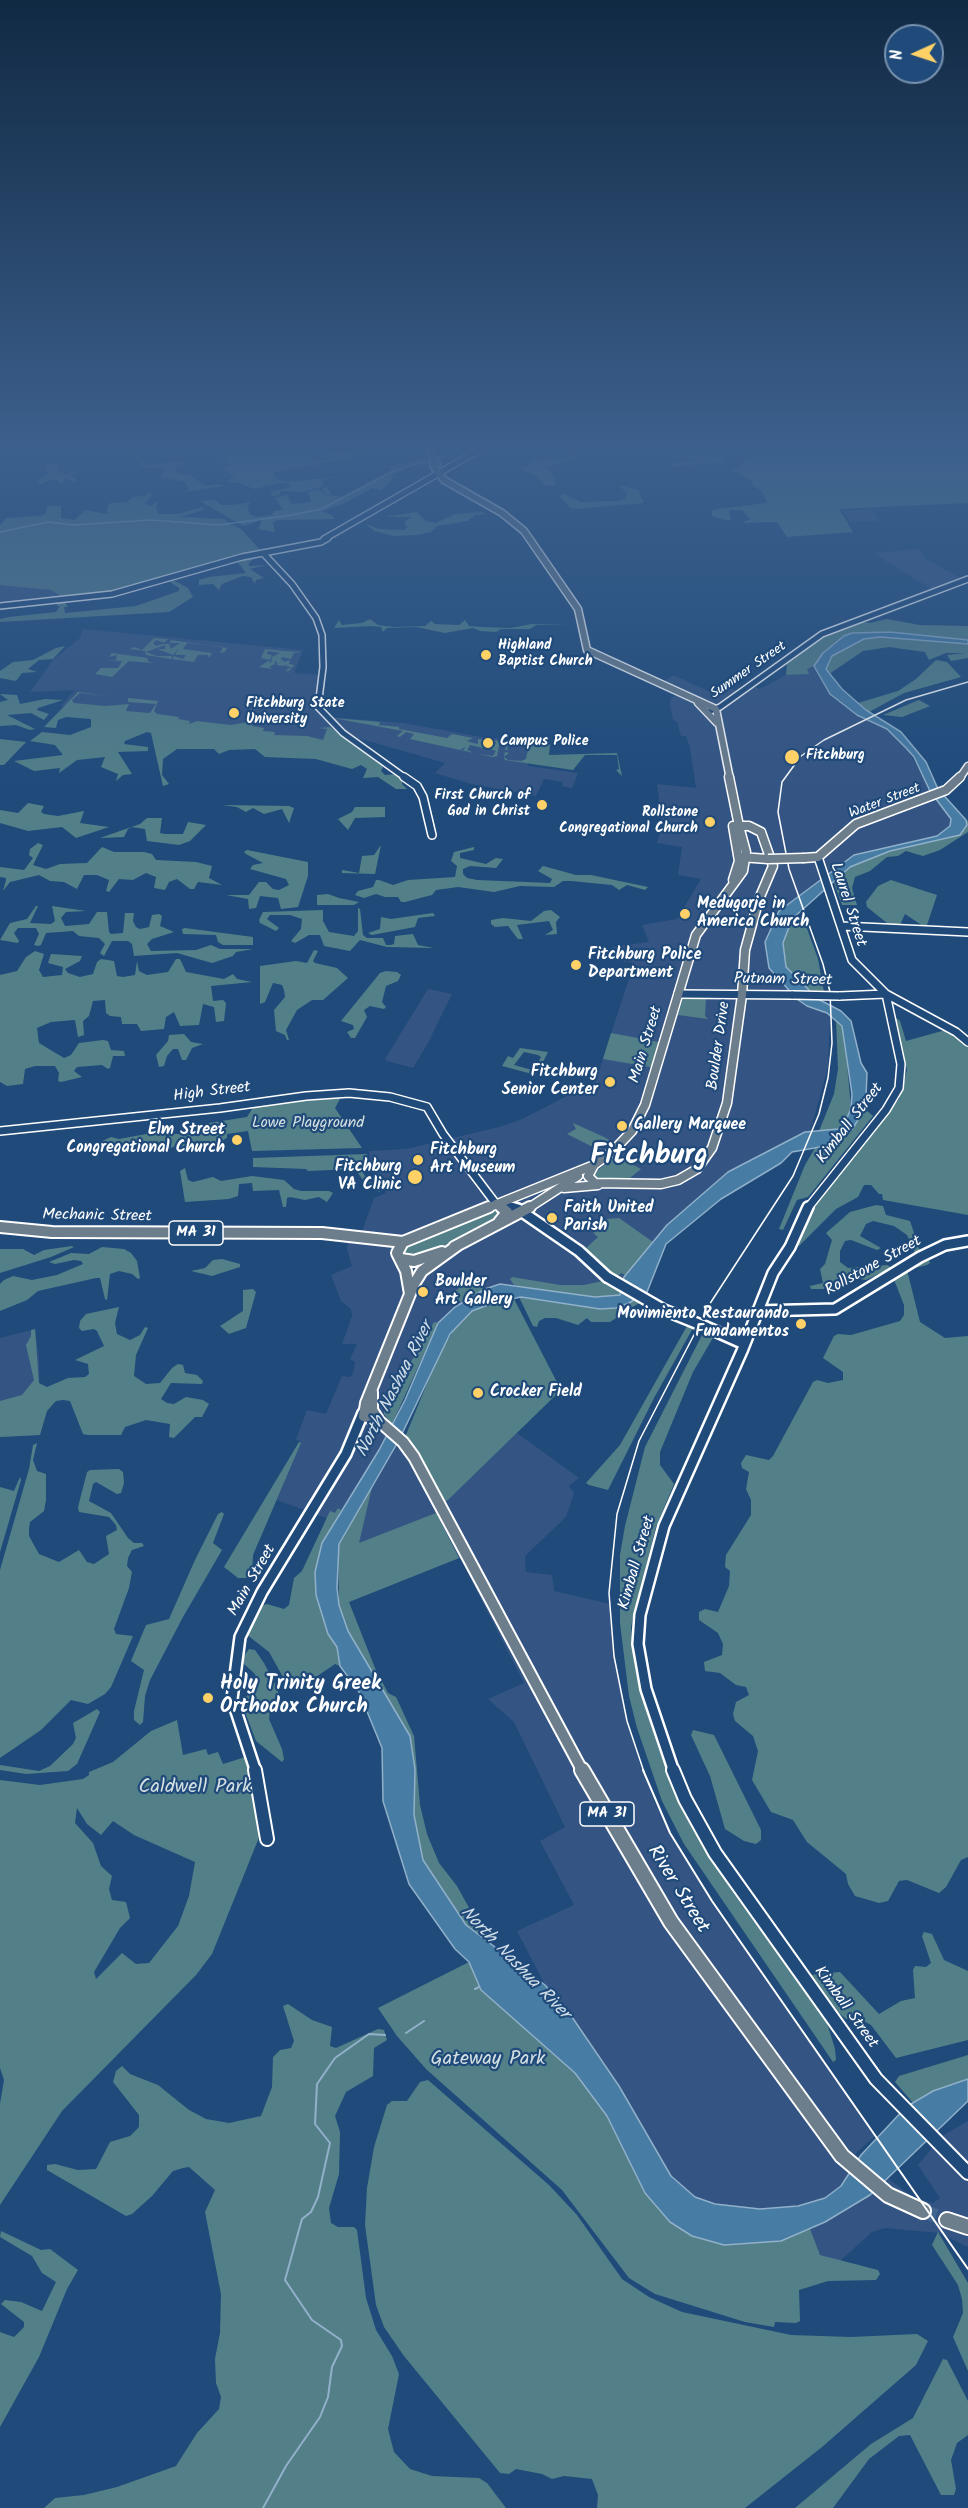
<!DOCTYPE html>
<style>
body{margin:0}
#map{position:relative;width:968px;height:2508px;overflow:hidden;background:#1f4a7a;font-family:Kalam,sans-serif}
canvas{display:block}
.north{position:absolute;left:884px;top:24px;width:60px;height:60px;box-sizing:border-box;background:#1f4a7a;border:2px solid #7992af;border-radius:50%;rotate:267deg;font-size:16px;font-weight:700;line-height:24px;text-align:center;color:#fff}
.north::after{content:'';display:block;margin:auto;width:21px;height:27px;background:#ffd166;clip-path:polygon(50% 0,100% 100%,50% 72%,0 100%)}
</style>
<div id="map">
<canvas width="968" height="2508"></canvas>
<div class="north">N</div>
</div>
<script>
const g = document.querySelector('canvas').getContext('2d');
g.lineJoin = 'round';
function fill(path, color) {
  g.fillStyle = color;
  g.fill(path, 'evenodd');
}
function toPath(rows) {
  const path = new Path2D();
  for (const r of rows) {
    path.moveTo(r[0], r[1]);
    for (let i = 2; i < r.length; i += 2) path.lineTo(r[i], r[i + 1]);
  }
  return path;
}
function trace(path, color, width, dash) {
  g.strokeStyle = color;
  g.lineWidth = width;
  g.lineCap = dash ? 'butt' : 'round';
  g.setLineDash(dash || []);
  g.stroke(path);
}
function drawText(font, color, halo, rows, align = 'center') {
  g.font = font + ' Kalam,sans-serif';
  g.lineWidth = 4.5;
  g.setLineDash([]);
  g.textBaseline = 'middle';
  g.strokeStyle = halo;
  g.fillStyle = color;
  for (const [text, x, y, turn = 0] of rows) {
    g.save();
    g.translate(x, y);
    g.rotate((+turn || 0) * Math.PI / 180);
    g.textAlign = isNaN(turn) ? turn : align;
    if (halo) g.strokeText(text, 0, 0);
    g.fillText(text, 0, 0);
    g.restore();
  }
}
fill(toPath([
 [872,509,878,521,850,522,843,511],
 [918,549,927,560,961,578,931,589,873,553],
 [0,583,30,587,79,594,0,606],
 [83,629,303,650,294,673,322,675,317,703,328,717,403,723,481,737,533,741,528,766,578,773,572,788,562,786,563,782,544,779,536,796,471,784,435,773,445,763,365,740,350,738,314,746,146,723,149,713,61,706,75,690,30,692,53,660,80,638],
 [814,666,830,694,857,715,887,729,907,749,940,805,951,819,950,826,937,836,854,855,781,909,788,988,807,1006,830,1015,828,1067,810,1132,728,1172,667,1225,624,1277,620,1295,595,1297,540,1291,455,1307,438,1323,379,1450,334,1521,277,1500,301,1443,296,1439,307,1410,326,1414,342,1376,350,1377,353,1373,355,1362,350,1359,357,1344,342,1344,352,1316,351,1309,341,1301,331,1275,352,1266,347,1249,348,1235,360,1237,374,1198,386,1193,371,1170,369,1151,406,1149,499,1127,520,1120,571,1094,574,1089,589,1093,599,1071,634,963,608,959,604,952,613,950,612,947,649,942,642,925,677,919,701,879,678,875,682,847,657,843,662,826,657,784,696,788,690,748,686,736,681,736,677,722,673,720,670,705,671,697,675,697,676,693,659,685,673,675,708,691,716,692,725,686,742,693,753,686,760,689,786,675,808,673,807,669],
 [428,989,452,994,428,1043,413,1068,387,1061,385,1059],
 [35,1329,39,1359,40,1435,0,1437,0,1338],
 [517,1433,579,1478,569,1486,574,1493,566,1517,525,1556,526,1572,552,1575,554,1591,610,1604,614,1656,624,1708,639,1762,655,1803,681,1853,712,1901,875,2136,855,2154,913,2197,933,2203,940,2198,918,2165,942,2136,968,2121,968,2247,939,2233,885,2228,872,2232,840,2261,820,2255,797,2206,760,2209,715,2204,695,2197,671,2176,572,2017,545,1985,517,1931,574,1905,540,1841,565,1827,514,1722,488,1699,524,1683,460,1558,349,1602,359,1511,399,1439,448,1500]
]), '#345583');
fill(toPath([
 [126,449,128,449,137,454,146,465,181,461,184,463,174,467,179,474,189,474,205,486,221,484,224,486,185,492,189,489,185,482,160,477,165,469,144,467],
 [227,449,309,449,314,461,328,460,326,449,336,452,361,449,369,449,370,453,385,452,274,472,276,479,286,482,333,477,322,480,323,484,320,487,303,492,280,491,279,495,272,496,270,492,291,487,287,483,280,483,254,489,239,483,227,482,234,477,224,469,230,465,226,462,214,465,227,459,227,456,214,457,228,453],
 [683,449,716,449,724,462,672,467,672,463,695,461,679,453],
 [748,449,968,449,968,503,839,509,853,532,787,537,777,522,742,523,750,519,742,510,729,510,731,518,729,521,712,516,712,510,717,509,767,503,762,491,753,486,751,480,732,471,746,459],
 [569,451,577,453,577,459,546,467,554,476,556,485,545,486,535,475,525,472,522,468,536,460,548,459,548,454,556,459,570,457],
 [428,458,429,462,409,467,393,475,392,481,381,490,372,488,343,504,321,511,332,515,334,519,277,520,273,523,275,532,258,529,262,520,243,526,200,501,216,500,221,505,232,505,251,502,247,506,250,514,256,517,272,515,274,511,283,510,275,498,287,495,292,504,311,502,308,492,318,489,325,494,322,490,326,486,331,494,325,494,341,497,391,470,391,466],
 [51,463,60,464,57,471,66,474,79,471,71,476,76,478,75,483,66,478,61,484,58,480,49,480,40,485,38,480,49,474,43,466],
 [619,485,638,490,644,503,575,509,571,508,559,496,564,494,580,502,619,501,625,499,627,494],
 [148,492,152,494,145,504,151,506,158,500,156,508,159,514,177,514,203,507,203,510,180,517,223,519,241,529,263,553,112,594,63,597,51,590,0,585,0,525,6,518,39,516,45,514,48,506,61,506,61,518,75,520,85,510,107,514,108,505,111,503,127,502,132,497,145,496],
 [417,512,426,521,436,523,455,514,481,512,487,514,475,515,468,521,437,526,431,532,417,535,394,536,374,531,366,524,379,529,404,530,407,528,404,522,412,517,384,517],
 [257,556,249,563,249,566,266,565,250,569,264,578,256,580,255,584,251,577,243,576,222,584,219,590,213,584,199,585,199,580,209,577,246,573,237,561],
 [173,580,188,588,193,597,169,612,0,622,0,619,9,617,56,612,60,606,57,606,57,602,65,602,68,607,64,607,65,613,136,606,179,591,179,588,170,582],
 [370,619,378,625,394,627,425,626,431,621,435,624,459,625,465,620,469,626,481,627,511,628,531,624,568,625,536,625,530,629,501,629,496,632,480,631,473,628,445,633,416,627,387,628,383,632,381,627,371,626,334,628,339,620,342,625,362,623],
 [887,619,920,625,968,626,968,640,890,632,852,633,823,653,814,666,807,669,809,674,786,675,787,664,817,639,858,621,870,623],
 [880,637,968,644,968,658,951,661,947,655,966,653,946,653,929,660,925,652,889,647,863,651,829,674,826,669,832,656,864,639],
 [154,638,168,639,164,643,156,640,153,644,157,646,158,645,163,644,169,644,171,649,180,643,170,643,171,640,227,648,225,652,220,653,223,647,187,643,183,649,212,653,209,658,208,655,198,655,194,662,172,659,174,656,183,659,186,655,175,655,178,649,173,655,157,649,165,649,165,645,146,652,157,656,172,656,171,659,146,655,145,651,130,649,134,647,142,650],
 [65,646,53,659,39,660,28,669,37,672,22,673,16,681,0,678,0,671,13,662,33,660,56,648],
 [265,649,285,651,302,652,294,653,291,659,282,657,279,664,282,659,284,662,290,660,289,664,294,665,289,671,285,671,291,667,286,666,287,664,284,666,277,665,277,663,275,660,275,664,269,667,273,669,259,667,268,661,271,663,272,657,280,653,268,651,267,654,272,655,270,660,261,658],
 [112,653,148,658,147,660,152,663,129,661,112,677,95,674,101,668,118,668,122,661,107,660,116,660,117,655,109,657],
 [936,660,947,662,961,677,904,693,869,712,858,703,898,691,916,679],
 [78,692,109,696,80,693,72,700,74,703,105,706,129,704,126,711,150,713,156,704,128,702,128,698,158,701,154,711,157,714,179,717,178,719,190,721,189,724,197,721,231,725,248,722,253,723,252,726,264,728,263,731,275,732,274,735,307,736,323,740,327,729,319,728,330,727,384,765,381,771,385,775,398,774,402,777,402,784,407,789,396,789,378,777,363,778,367,769,361,765,352,769,316,759,265,757,255,749,229,750,219,754,214,749,177,749,163,759,162,775,169,784,163,786,151,733,147,732,125,741,124,744,148,747,148,751,118,752,132,774,123,775,116,781,118,774,101,767,105,757,77,760,59,773,60,768,34,771,14,761,63,755,55,745,30,741,42,732,70,735,91,727,91,719,66,717,58,720,56,728,44,727],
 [0,694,17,695,20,704,45,699,63,700,38,708,37,710,49,714,44,720,31,713,7,715,35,729,30,730,16,725,0,726,0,702,8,700],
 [919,700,930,706,902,717,883,715],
 [333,718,380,722,379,725,399,727,399,729,447,738,452,734,473,738,467,741,473,743,478,744,478,739,500,741,497,756,493,757,479,754,493,756,496,751,485,747,495,745,496,742,480,742,484,744,483,748,470,745,467,750,474,753,460,750,464,750,465,747,460,750,410,739,414,734,406,732,400,737,397,736,403,731],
 [0,739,26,742,4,765,0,765],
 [508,741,550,744,549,755,617,753,622,776,616,770,619,769,617,755,585,755,573,770,505,760,504,758,505,752,509,753,504,757,508,760,521,761,526,759,529,745,508,743,507,749,509,750,505,750],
 [28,803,44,806,41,812,44,814,58,816,84,811,80,823,109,827,76,838,62,827,28,831,0,823,0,810,18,813],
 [222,805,289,806,294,808,289,823,282,809,264,814,253,808,246,812,237,807],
 [355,807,385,807,385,817,355,818,348,830,338,819,352,812],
 [147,818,162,818,160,833,165,834,183,834,188,822,206,825,190,841,179,845,147,841,145,829,132,827,128,829,124,837,100,838,140,824],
 [966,820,968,821,968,832,940,850,923,856,906,851,898,856,887,857,870,871,855,877,852,888,857,905,842,905,834,883,850,867,890,851,960,835,967,825],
 [38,843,43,845,33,865,46,869,60,864,87,863,102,847,114,852,144,852,152,854,156,860,196,862,212,866,209,878,222,885,198,882,194,889,190,889,177,879,169,882,165,890,154,888,156,877,146,873,133,880,119,879,109,892,106,891,109,880,97,875,84,875,77,889,64,882,50,881,39,875,10,882,3,891,6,880,6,878,0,877,0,867,24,870,33,858,29,855,30,849],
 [381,845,375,874,342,873,342,870,359,873,362,856,374,855],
 [474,847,474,850,460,853,460,858,486,864,496,858,503,859,496,868,470,866,463,869,463,874,467,878,477,880,550,883,552,879,538,871,543,866,576,875,591,875,648,887,645,890,627,885,619,890,612,885,571,881,563,881,554,887,520,886,494,892,458,887,436,890,432,895,405,902,401,902,398,897,385,897,376,894,364,898,355,895,358,891,373,887,376,880,379,880,393,885,408,880,455,877,457,866,451,861,454,852],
 [247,850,308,862,308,876,298,907,281,909,278,898,260,896,256,908,249,909,248,899,226,895,249,895,259,882,266,882,273,889,279,890,289,885,286,879,250,869,253,865,263,863,246,854,244,852],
 [891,880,937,895,926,928,905,914,899,927,892,927,867,907,866,902,878,886],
 [328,894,339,898,359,902,354,905,317,905,317,895],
 [36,906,38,906,30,923,51,924,55,921,52,906,86,911,66,912,61,918,65,926,89,924,97,912,107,912,109,932,111,934,123,933,125,913,134,913,133,921,136,927,140,929,149,927,152,915,159,914,162,916,160,926,174,932,152,939,147,944,151,951,196,950,211,945,220,949,253,949,236,952,233,956,212,963,177,953,134,956,132,944,128,941,112,941,104,956,100,953,105,944,99,938,79,936,73,931,46,933,41,945,38,946,34,945,39,934,36,928,18,928,14,933,19,941,18,943,0,940,10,923,27,919],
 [358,908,360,909,363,935,367,938,383,938,386,945,391,945,394,944,395,936,413,934,418,945,434,948,387,947,360,940,350,951,324,946,320,935,309,935,295,943,291,941,301,929,302,919,290,915,270,915,267,919,279,928,276,931,260,923,259,920,263,912,323,910,323,921,329,932,354,936,358,931],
 [551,910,560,917,556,922,557,934,545,935,553,930,549,921,517,925,523,939,518,939,508,926,495,927,491,924,491,920,503,918,531,921,544,911],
 [433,913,435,916,418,918,415,927,372,935,368,933,380,929,381,917,391,919],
 [792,920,805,923,818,959,824,992,811,992,786,967,783,943],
 [185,928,253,937,253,945,223,945,218,942,216,935,183,934,182,929],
 [314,950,318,951,313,961,315,963,337,968,348,978,323,1000,312,1000,297,1010,286,1030,289,1040,287,1040,285,1035,276,1031,274,1010,285,997,284,990,282,985,273,983,265,1002,260,1004,260,966,296,961,307,963],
 [35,951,44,954,39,970,43,977,62,975,63,967,48,963,51,954,82,956,80,961,65,969,68,973,80,977,93,974,97,962,101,959,114,961,117,976,123,977,135,975,137,961,139,971,147,975,168,972,176,959,180,959,186,972,224,979,233,974,237,979,252,982,211,986,213,1001,223,1000,226,1003,224,1021,216,1022,214,1007,203,1004,199,1025,180,1026,174,1012,166,1017,164,1029,141,1031,137,1024,122,1024,121,1017,110,1016,106,1013,105,1000,93,1001,89,1016,83,1021,84,1035,78,1037,75,1020,51,1022,37,1028,39,1043,64,1058,71,1055,79,1043,103,1040,108,1041,111,1050,124,1051,125,1056,113,1056,110,1068,108,1069,102,1065,77,1067,74,1071,82,1077,61,1082,58,1081,59,1073,55,1066,35,1066,25,1069,23,1084,7,1086,0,1082,0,975,17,971,26,957],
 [386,971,397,972,401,975,398,981,386,986,382,1002,386,1007,384,1009,370,1006,364,1010,367,1017,355,1038,351,1038,347,1032,354,1029,353,1025,341,1021,380,973],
 [683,998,706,998,705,1016,708,1019,678,1015],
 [895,1017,900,1021,906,1041,949,1029,968,1042,968,1215,883,1200,882,1194,879,1194,871,1185,864,1185,858,1197,836,1209,799,1246,796,1243,812,1206,899,1099,907,1070],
 [836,1020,842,1026,845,1042,851,1108,845,1123,839,1129,819,1131,834,1094,838,1069],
 [611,1033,664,1043,656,1068,603,1059],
 [184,1034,191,1042,203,1044,192,1048,186,1060,182,1060,178,1049,173,1049,167,1056,164,1066,159,1067,156,1055,168,1041,169,1035],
 [520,1048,548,1052,543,1062,539,1061,541,1057,538,1055,524,1052,514,1065,536,1071,536,1075,502,1066,508,1056,513,1058],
 [341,1097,335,1108,362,1148,252,1151,248,1131,227,1134,227,1138,215,1144,192,1149,175,1146,161,1153,158,1141,136,1146,98,1143,111,1137,119,1139,157,1132,198,1136,209,1123,247,1117,254,1106,311,1098],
 [866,1098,869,1100,867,1111,873,1116,808,1197,797,1200,783,1230,779,1229,805,1165,815,1148,837,1144,853,1128,862,1113],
 [573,1123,604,1137,611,1141,599,1150,567,1134,576,1129],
 [367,1154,369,1170,363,1173,370,1183,374,1181,380,1192,368,1187,355,1169,308,1171,306,1169,253,1167,253,1158],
 [616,1156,641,1169,630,1178,634,1181,598,1180,593,1177,593,1174],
 [185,1168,188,1180,193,1182,213,1177,221,1181,252,1176,284,1180,294,1189,301,1191,329,1191,333,1193,327,1202,319,1197,305,1200,290,1197,287,1198,286,1207,283,1207,279,1190,253,1191,252,1183,239,1184,238,1196,229,1199,185,1202,180,1171],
 [876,1205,883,1206,886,1215,910,1221,920,1251,915,1253,907,1235,894,1226,873,1221,866,1224,860,1236,881,1248,877,1250,851,1240,845,1241,840,1251,840,1262,848,1268,888,1265,891,1268,866,1280,845,1276,823,1289,811,1289,810,1286,823,1283,820,1269,825,1264,832,1240,826,1233,850,1212],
 [496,1208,504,1215,467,1235,418,1258,405,1257,402,1254,402,1247],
 [619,1218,653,1242,625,1275,621,1273,616,1278,602,1269,584,1250,598,1237,593,1233,607,1219],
 [72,1246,74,1247,51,1257,0,1273,0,1249,23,1249,34,1255,44,1250],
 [102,1247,124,1249,131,1253,137,1261,140,1278,138,1279,132,1274,119,1271,110,1274,107,1300,105,1299,100,1278,96,1278,38,1291,27,1300,0,1311,0,1284,4,1280,13,1276,32,1280,57,1275,83,1264,81,1261,74,1260,55,1264,49,1262,71,1253,89,1254],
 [928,1258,930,1263,927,1265,907,1270,920,1322,945,1338,968,1336,968,1857,961,1860,946,1887,939,1893,907,1880,899,1881,888,1901,879,1903,855,1896,848,1884,846,1874,807,1842,793,1820,771,1812,752,1780,758,1751,753,1736,735,1721,733,1714,736,1702,749,1695,746,1687,736,1685,720,1673,705,1671,704,1662,722,1655,723,1644,718,1633,699,1620,699,1612,705,1609,718,1612,729,1586,730,1571,725,1567,726,1555,751,1515,751,1500,746,1489,749,1472,742,1468,741,1463,746,1455,769,1460,773,1456,813,1382,817,1380,828,1383,843,1380,843,1372,823,1358,834,1336,838,1334,851,1335,900,1321,904,1315,904,1305,893,1277],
 [222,1259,240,1264,240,1267,212,1276,191,1271,205,1268,213,1260],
 [477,1277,485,1289,461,1302,450,1296,460,1287,471,1283,469,1280],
 [512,1277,560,1285,584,1285,603,1281,621,1292,620,1295,595,1297,540,1291,514,1285,510,1279],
 [253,1289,256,1292,246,1328,229,1334,220,1326,243,1311,243,1290],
 [513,1297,561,1390,448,1500,439,1504,403,1442,438,1357,457,1324,472,1311],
 [519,1297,600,1309,616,1308,634,1300,639,1303,610,1322,591,1322,587,1318,578,1325,556,1318,545,1318,539,1321,537,1327,533,1326],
 [119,1307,115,1323,117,1334,130,1340,140,1335,145,1327,148,1328,136,1355,134,1376,146,1384,160,1383,172,1368,178,1364,183,1365,185,1373,197,1375,203,1381,202,1384,171,1383,161,1399,167,1403,174,1404,186,1397,203,1400,209,1404,202,1417,195,1417,174,1438,169,1437,170,1424,146,1420,125,1427,121,1435,88,1435,83,1434,70,1401,63,1400,56,1401,47,1411,40,1435,0,1437,0,1401,22,1395,34,1380,26,1345,31,1336,31,1330,35,1329,39,1383,47,1387,68,1378,85,1377,89,1374,88,1364,75,1360,104,1346,97,1331,94,1329,82,1331,79,1328,80,1321,86,1314],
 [434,1322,438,1323,392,1424,384,1414,384,1408],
 [687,1326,693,1328,654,1398,608,1490,589,1485,586,1483,620,1445],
 [704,1331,714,1336,693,1372,660,1452,660,1465,674,1484,656,1527,634,1612,631,1627,634,1661,640,1691,659,1750,687,1816,732,1891,827,2023,835,2049,836,2060,833,2062,684,1844,662,1801,637,1728,629,1696,620,1623,620,1555,625,1526,645,1447],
 [299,1442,301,1443,253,1555,252,1572,247,1578,238,1578,224,1567],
 [37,1443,33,1460,37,1471,46,1474,46,1500,44,1511,30,1522,29,1529,29,1536,39,1554,59,1562,79,1550,87,1562,94,1564,109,1554,106,1536,117,1530,116,1525,109,1517,79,1512,78,1507,87,1472,90,1470,119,1469,123,1472,124,1483,121,1493,117,1494,96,1482,93,1484,89,1501,111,1513,128,1538,134,1543,142,1543,144,1546,132,1550,128,1558,127,1566,132,1572,129,1588,114,1629,116,1634,133,1636,111,1687,105,1694,88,1704,71,1700,41,1730,0,1758,0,1570,29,1469,33,1445],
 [20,1477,21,1480,0,1552,0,1487,14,1491],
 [372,1487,359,1543,436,1513,459,1558,349,1602,375,1668,388,1693,396,1697,414,1736,420,1805,427,1834,439,1863,457,1886,489,1944,466,1925,451,1906,423,1860,414,1815,415,1769,410,1736,348,1631,339,1605,338,1544],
 [338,1508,341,1510,322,1543,328,1634,337,1647,340,1666,335,1664,316,1677,292,1687,288,1686,269,1652,246,1634,261,1606,267,1604,284,1609,289,1605,294,1578,302,1571,330,1511,335,1513],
 [222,1512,224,1514,213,1543,222,1550,183,1617,150,1680,145,1696,143,1722,140,1725,134,1720,134,1711,144,1670,131,1661,146,1625,169,1619,195,1560,218,1514],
 [249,1649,255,1650,264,1663,277,1688,279,1696,270,1711,269,1719,282,1749,284,1759,282,1762,256,1741,245,1712,245,1698,257,1683,255,1674,244,1664,244,1656],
 [97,1709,100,1712,77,1764,68,1771,26,1774,0,1770,0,1765,39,1771,50,1766,73,1744,76,1738,73,1723],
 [177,1720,183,1755,206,1749,208,1755,218,1752,223,1764,252,1755,260,1826,258,1840,212,1954,196,1975,62,2111,0,2205,0,2104,4,2080,0,2068,0,1780,40,1785,83,1779,89,1775,89,1772,113,1762,151,1731],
 [77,1808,87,1824,101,1835,113,1821,134,1835,195,1862,189,1896,178,1926,149,1963,136,1964,122,1953,96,1979,94,1972,120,1928,130,1918,126,1902,112,1900,109,1889,112,1876,101,1866,93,1843,75,1823],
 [693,1730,714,1735,761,1830,761,1840,756,1844,744,1841,725,1829,710,1776,691,1735],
 [924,1932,932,1934,944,1960,968,1971,968,2040,896,2058,871,2025,862,2020,846,2019,839,2013,811,1975,840,1972,879,2014,901,2001,915,1998,913,1970,915,1966,926,1967,931,1963,922,1936],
 [469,1962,481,1990,575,2073,607,2116,645,2193,781,2241,810,2229,820,2255,878,2270,880,2274,876,2280,828,2281,799,2290,800,2321,796,2323,775,2322,774,2327,745,2322,655,2294,629,2278,562,2190,426,2069,397,2036,378,2008],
 [288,2004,312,2020,332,2027,330,2046,336,2048,378,2029,384,2030,387,2040,374,2048,373,2076,346,2092,335,2116,340,2132,339,2174,329,2208,331,2223,338,2227,354,2227,357,2230,366,2298,376,2330,392,2356,399,2374,388,2429,394,2452,410,2469,432,2476,479,2478,487,2483,506,2508,44,2508,55,2498,84,2495,117,2487,176,2466,197,2433,219,2409,221,2397,216,2383,215,2359,220,2333,221,2294,205,2212,215,2190,189,2167,183,2168,173,2171,152,2196,132,2214,126,2216,47,2170,47,2165,55,2164,78,2170,96,2169,110,2142,130,2136,139,2127,139,2115,113,2082,116,2071,122,2066,130,2074,158,2085,189,2110,206,2119,229,2123,261,2116,272,2087,273,2057,280,2050,291,2048,294,2041,283,2006],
 [968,2055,968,2079,933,2091,913,2103,895,2082,899,2076],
 [428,2080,549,2185,577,2215,622,2279,649,2297,682,2312,791,2335,851,2337,917,2334,928,2341,916,2365,822,2447,745,2508,597,2508,598,2495,592,2479,564,2476,552,2479,542,2474,516,2469,509,2474,500,2473,404,2356,384,2327,376,2305,365,2225,367,2188,374,2147,387,2105,392,2101,407,2101,420,2082],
 [1,2231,41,2250,50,2249,78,2270,67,2289,39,2357,0,2427,0,2332,14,2337,24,2327,24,2322,1,2304,5,2300,21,2302,42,2311,56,2282,42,2273,32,2256,0,2237],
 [938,2232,968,2283,968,2371,953,2337,963,2313,962,2299,958,2285,932,2245],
 [943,2359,947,2360,968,2401,968,2435,957,2443,951,2460,956,2489,954,2495,941,2495,910,2435,899,2436,869,2459,833,2508,795,2508,871,2444,913,2418]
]), '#538088');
const water = toPath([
 [890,632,968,640,968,644,880,637,864,639,832,656,826,669,842,689,866,710,901,732,926,762,938,789,966,820,967,825,960,835,890,851,850,867,792,919,783,943,786,967,818,999,841,1011,851,1021,861,1063,867,1073,866,1098,862,1113,853,1128,837,1144,792,1152,781,1163,721,1199,666,1244,647,1292,629,1303,616,1308,600,1309,521,1297,496,1302,472,1311,450,1334,399,1440,339,1544,337,1588,339,1605,348,1631,410,1736,415,1769,414,1815,423,1860,466,1925,545,1985,572,2017,619,2086,671,2176,695,2197,715,2204,760,2209,798,2206,825,2198,841,2186,861,2155,906,2107,933,2091,968,2079,968,2101,870,2195,825,2222,781,2241,724,2245,692,2236,670,2222,645,2193,607,2116,575,2073,481,1990,469,1962,455,1949,409,1884,383,1801,382,1748,359,1692,340,1666,337,1647,328,1634,316,1595,315,1572,322,1543,379,1450,405,1400,438,1323,455,1307,485,1289,500,1284,595,1297,620,1295,624,1277,667,1225,728,1172,805,1132,838,1129,845,1123,851,1108,852,1094,842,1026,827,1013,807,1006,797,999,769,968,765,942,779,911,854,855,937,836,950,826,951,819,930,791,914,757,907,749,887,729,857,715,830,694,814,666,823,653,844,636,852,633,890,632]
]);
fill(water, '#477ca5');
trace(water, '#91b0c9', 1.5);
trace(toPath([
 [436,459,457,449],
 [0,532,48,522,73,525,151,520,219,525,292,515,321,509,394,471,431,460]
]), '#91b0c9', 1.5);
trace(toPath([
 [475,1989,479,1987],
 [406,2033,424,2021],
 [263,2508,286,2466,320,2417,328,2397,332,2367,342,2346,341,2340,312,2320,285,2280,302,2219,311,2212,318,2197,330,2143,315,2124,317,2084,335,2058,369,2034,385,2035]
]), '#91b0c9', 2);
trace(toPath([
 [923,2211,947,2220]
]), '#41658e', 14, [14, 7]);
const secondaryFar3 = toPath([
 [324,539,481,449],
 [263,553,292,584,316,618,322,635,323,667,318,707,343,733,407,779],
 [0,606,112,594,242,557,321,542,328,538],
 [708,712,720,707,822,634,968,579]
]);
const secondaryFar2 = toPath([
 [404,777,417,786,423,797,432,835],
 [818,857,852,960,886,994,956,1032,968,1042],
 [842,926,968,932],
 [678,994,793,995],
 [839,996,886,994],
 [0,1131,220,1108,306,1096,349,1093,390,1097,427,1107,443,1134,496,1204,517,1209],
 [807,1209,886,1110,899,1088,901,1064,886,994]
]);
const secondaryFar1 = toPath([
 [511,1207,518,1209,579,1251,607,1277],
 [757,1311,835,1309,920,1257,945,1245,968,1241],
 [706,1327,744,1344],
 [723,1333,747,1336],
 [256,1772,232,1699,240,1637,262,1592,346,1454,363,1413],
 [674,1772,646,1689,638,1644,640,1615,664,1526,742,1351,773,1273,790,1247,808,1207]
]);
const secondary = toPath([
 [255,1770,267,1839],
 [673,1770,685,1799,715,1853,876,2079,968,2173]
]);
const primaryFar2 = toPath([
 [429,449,437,464],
 [433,461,434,467,444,480,502,513,524,531,578,609,587,650,716,709,730,779],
 [698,703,717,723]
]);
const primaryFar1 = toPath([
 [729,777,739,826]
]);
const primary = toPath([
 [0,1227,52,1232,322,1233,403,1242]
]);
const trunkFar3 = toPath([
 [959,779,968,766]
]);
const trunkFar2 = toPath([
 [740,857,768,859],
 [804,858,818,857,856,824,946,790,960,777],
 [733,880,739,861,733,826,749,826,761,832],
 [594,1165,588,1176,595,1183,661,1184,678,1180,697,1169,712,1148,727,1103,742,995,745,950,759,899,773,866,761,832],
 [564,1188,598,1185],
 [496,1204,503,1209],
 [485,1209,594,1165,613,1151,632,1131,645,1105,696,935,743,871,746,852,739,826],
 [527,1209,578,1176]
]);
const trunkFar1 = toPath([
 [499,1222,507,1212,501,1207],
 [454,1247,530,1207],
 [401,1259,414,1261,442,1252],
 [410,1294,406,1271,397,1253,403,1242,489,1207],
 [372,1392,372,1410,379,1421,403,1442,414,1457,583,1772],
 [379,1421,364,1416,366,1403,414,1284,422,1271,458,1245]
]);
const trunk = toPath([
 [582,1770,671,1922,842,2156,888,2195,923,2211],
 [947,2220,968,2227]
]);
trace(secondaryFar3, '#fff', 8);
trace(secondaryFar2, '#fff', 10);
trace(secondaryFar1, '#fff', 14);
trace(secondary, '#fff', 16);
trace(primaryFar2, '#fff', 9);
trace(primaryFar1, '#fff', 11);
trace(primary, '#fff', 14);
trace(trunkFar3, '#fff', 9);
trace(trunkFar2, '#fff', 11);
trace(trunkFar1, '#fff', 14);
trace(trunk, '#fff', 18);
trace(secondaryFar3, '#1f4a7a', 5);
trace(secondaryFar2, '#1f4a7a', 7);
trace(secondaryFar1, '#1f4a7a', 9);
trace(secondary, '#1f4a7a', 12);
trace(primaryFar2, '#6c7d8c', 6);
trace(primaryFar1, '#6c7d8c', 8);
trace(primary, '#6c7d8c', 10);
trace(trunkFar3, '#6c7d8c', 6);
trace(trunkFar2, '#6c7d8c', 8);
trace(trunkFar1, '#6c7d8c', 10);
trace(trunk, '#6c7d8c', 14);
trace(toPath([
 [644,1772,627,1721,614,1656,609,1593,617,1514,639,1441,711,1302,793,1176,819,1114,828,1078,832,1043,830,992,823,964,789,869,778,812,782,782,801,756,824,740,906,700,968,682]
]), '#fff', 1.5);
trace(toPath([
 [643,1770,670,1833,712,1901,968,2269]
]), '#fff', 2);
const secondaryBridgeFar1 = toPath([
 [793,995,839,996]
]);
const secondaryBridge = toPath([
 [607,1277,664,1310,706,1327]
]);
const trunkBridge = toPath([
 [768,859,804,858]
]);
trace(secondaryBridgeFar1, '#fff', 10, []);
trace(secondaryBridge, '#fff', 14, []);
trace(trunkBridge, '#fff', 11, []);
trace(secondaryBridgeFar1, '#1f4a7a', 7);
trace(secondaryBridge, '#1f4a7a', 9);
trace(trunkBridge, '#6c7d8c', 8);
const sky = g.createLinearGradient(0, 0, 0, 800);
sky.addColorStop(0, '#112943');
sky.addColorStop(0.56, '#3c608d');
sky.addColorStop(1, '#3c608d00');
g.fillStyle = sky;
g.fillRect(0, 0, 968, 800);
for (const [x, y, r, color] of [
 [486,655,6,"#ffd166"],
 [234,713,6,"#ffd166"],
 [488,743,6,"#ffd166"],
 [792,757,8,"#ffd166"],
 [542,805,6,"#ffd166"],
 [710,822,6,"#ffd166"],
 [685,914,6,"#ffd166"],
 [576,965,6,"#ffd166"],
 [610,1082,6,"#ffd166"],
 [622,1126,6,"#ffd166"],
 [237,1140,6,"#ffd166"],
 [418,1160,6,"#ffd166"],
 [415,1177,8,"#ffd166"],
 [552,1218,6,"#ffd166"],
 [423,1292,6,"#ffd166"],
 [801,1324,6,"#ffd166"],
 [478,1393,6,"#ffd166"],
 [208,1698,6,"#ffd166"]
]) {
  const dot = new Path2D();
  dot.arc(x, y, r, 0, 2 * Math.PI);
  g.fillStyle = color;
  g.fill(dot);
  trace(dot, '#1f4a7a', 2);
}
drawText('bold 14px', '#fff', '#1f4a7a', [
 ["Highland",498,647],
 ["Baptist Church",498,663],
 ["Fitchburg State",246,705],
 ["University",246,721],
 ["Campus Police",500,743],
 ["Fitchburg",806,757],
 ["First Church of",530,797,"right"],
 ["God in Christ",530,813,"right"],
 ["Rollstone",698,814,"right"],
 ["Congregational Church",698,830,"right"]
], 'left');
drawText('14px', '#fff', '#1f4a7a', [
 ["Summer Street",749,671,-35],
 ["Water Street",885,802,-21]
]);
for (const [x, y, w] of [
 [196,1233,54],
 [607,1814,54]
]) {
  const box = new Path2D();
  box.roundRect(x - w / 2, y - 12, w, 24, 4.5);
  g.fillStyle = '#1f4a7a';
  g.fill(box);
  trace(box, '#fff', 1.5);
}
drawText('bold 15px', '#fff', null, [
 ["MA 31",196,1233],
 ["MA 31",607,1814]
]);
drawText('bold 16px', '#fff', '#1f4a7a', [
 ["Medugorje in",697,905],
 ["America Church",697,923],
 ["Fitchburg Police",588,956],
 ["Department",588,974],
 ["Fitchburg",598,1073,"right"],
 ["Senior Center",598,1091,"right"],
 ["Gallery Marquee",634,1126],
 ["Elm Street",225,1131,"right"],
 ["Congregational Church",225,1149,"right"],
 ["Fitchburg",430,1151],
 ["Art Museum",430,1169],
 ["Fitchburg",402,1168,"right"],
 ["VA Clinic",402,1186,"right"],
 ["Faith United",564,1209],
 ["Parish",564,1227],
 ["Boulder",435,1283],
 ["Art Gallery",435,1301],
 ["Movimiento Restaurando",789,1315,"right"],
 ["Fundamentos",789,1333,"right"],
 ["Crocker Field",490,1393]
], 'left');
drawText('16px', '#fff', '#1f4a7a', [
 ["Laurel Street",847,905,72],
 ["Putnam Street",783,981,1],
 ["Main Street",647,1045,-73],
 ["Boulder Drive",720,1046,-82],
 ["High Street",212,1093,-7],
 ["Kimball Street",851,1124,-52],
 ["Mechanic Street",97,1217,1],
 ["Rollstone Street",874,1267,-29],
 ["Kimball Street",638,1563,-74],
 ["Main Street",253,1581,-60],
 ["Kimball Street",845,2008,54]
]);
drawText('16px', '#d4dfe1', '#1f4a7a', [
 ["Lowe Playground",308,1124]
]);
drawText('italic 18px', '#d1dee8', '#1f4a7a', [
 ["North Nashua River",396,1390,-63],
 ["North Nashua River",514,1964,46]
]);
drawText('bold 20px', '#fff', '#1f4a7a', [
 ["Holy Trinity Greek",220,1686],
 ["Orthodox Church",220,1709]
], 'left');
drawText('20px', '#d4dfe1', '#1f4a7a', [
 ["Caldwell Park",195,1789],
 ["Gateway Park",488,2061]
]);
drawText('20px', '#fff', '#1f4a7a', [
 ["River Street",677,1890,58]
]);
drawText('bold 28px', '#fff', '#1f4a7a', [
 ["Fitchburg",649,1158]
]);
</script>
